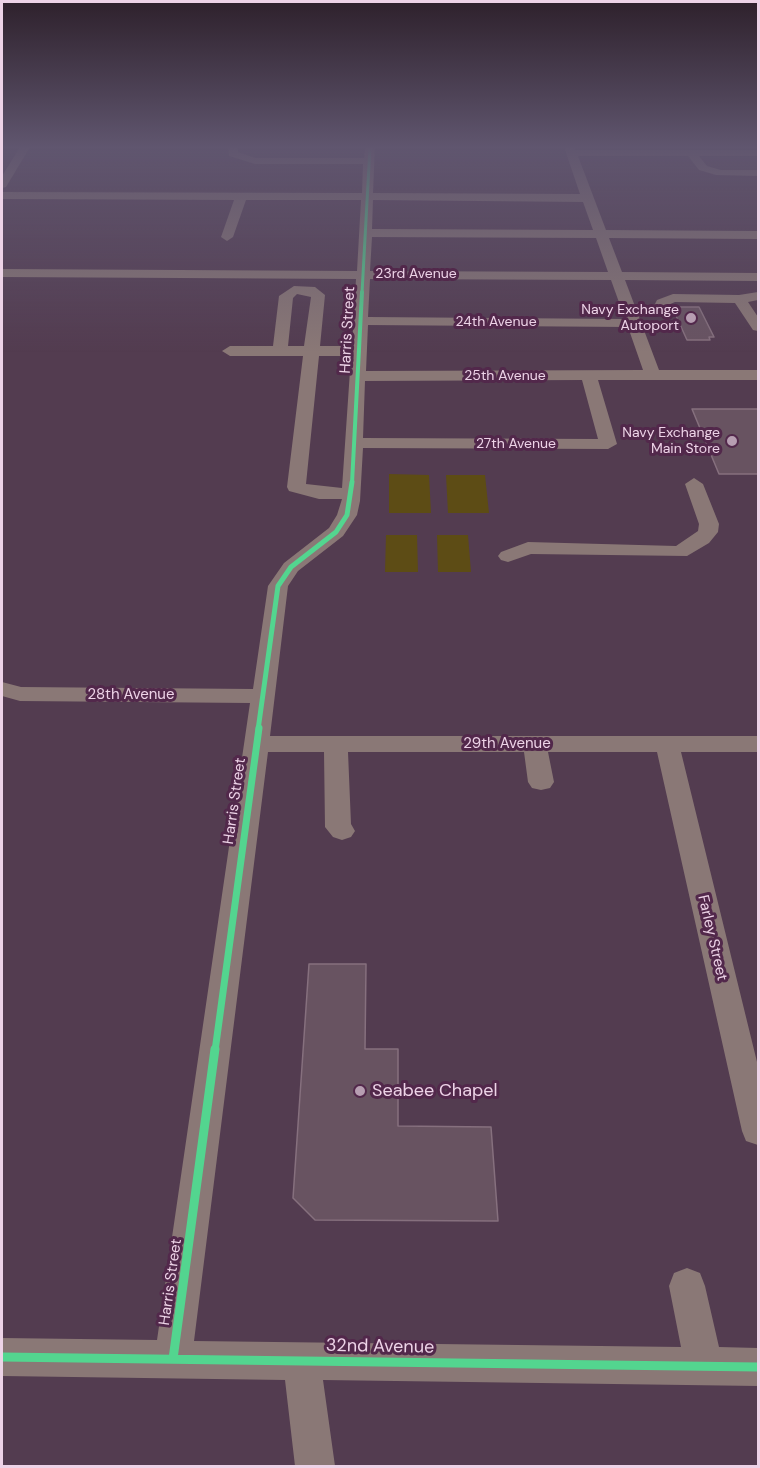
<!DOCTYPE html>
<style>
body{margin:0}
#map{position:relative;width:760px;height:1468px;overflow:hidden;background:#533c50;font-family:"DM Sans",sans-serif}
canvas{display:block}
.frame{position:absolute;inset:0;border:3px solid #edd3e7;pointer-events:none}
</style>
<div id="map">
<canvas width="760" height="1468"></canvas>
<div class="frame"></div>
</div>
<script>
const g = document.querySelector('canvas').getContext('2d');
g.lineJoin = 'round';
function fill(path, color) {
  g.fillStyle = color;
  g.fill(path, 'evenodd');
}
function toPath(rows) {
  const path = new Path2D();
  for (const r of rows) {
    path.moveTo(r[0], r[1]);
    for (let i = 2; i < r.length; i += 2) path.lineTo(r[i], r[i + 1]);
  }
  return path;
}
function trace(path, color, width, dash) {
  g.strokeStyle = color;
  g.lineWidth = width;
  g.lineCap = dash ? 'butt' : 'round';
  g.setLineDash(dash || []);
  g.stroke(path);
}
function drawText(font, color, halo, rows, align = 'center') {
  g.font = font + ' "DM Sans",sans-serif';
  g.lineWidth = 6;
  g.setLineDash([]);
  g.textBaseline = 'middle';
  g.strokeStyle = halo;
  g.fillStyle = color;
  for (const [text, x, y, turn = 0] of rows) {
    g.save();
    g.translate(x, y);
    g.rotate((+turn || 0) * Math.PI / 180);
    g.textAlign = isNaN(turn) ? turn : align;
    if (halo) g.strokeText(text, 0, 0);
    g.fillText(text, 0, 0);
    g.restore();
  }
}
fill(toPath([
 [389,474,429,475,431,513,389,513],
 [446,475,485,475,489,513,448,513],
 [386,535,417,535,418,572,385,572],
 [437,535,468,535,471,572,438,572]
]), '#5d4c15');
const building = toPath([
 [672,307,699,307,714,337,709,337,710,340,687,340,672,307],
 [692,409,759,409,759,474,719,474,692,409],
 [309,964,366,964,365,1049,398,1049,398,1126,491,1127,498,1221,315,1220,293,1198,309,964]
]);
fill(building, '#685361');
trace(building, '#86707e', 1.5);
fill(toPath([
 [20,147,30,147,6,187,2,188,2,176,20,147],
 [228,147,238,147,238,152,256,158,364,158,365,147,375,147,373,193,580,194,564,147,574,147,575,150,758,150,758,156,699,156,707,166,721,170,758,170,758,176,716,175,699,170,688,156,578,156,606,230,758,231,758,239,609,238,622,272,758,273,758,281,625,280,636,309,653,308,657,300,673,294,739,295,758,292,758,300,748,302,758,317,758,331,753,330,735,303,675,302,668,305,664,314,639,317,659,370,758,370,758,380,598,380,617,444,608,449,363,448,360,501,357,515,343,536,298,571,288,586,270,736,758,736,758,752,681,752,758,1066,758,1145,746,1141,742,1131,657,752,548,752,554,782,550,788,541,790,532,788,528,782,524,752,348,752,351,824,355,831,351,837,342,840,333,837,325,827,324,752,268,752,194,1341,681,1347,669,1286,674,1273,687,1268,700,1273,705,1286,719,1347,758,1348,758,1386,323,1380,335,1466,295,1466,285,1380,2,1376,2,1338,157,1340,250,703,20,701,2,696,2,682,21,687,253,689,268,586,284,563,329,528,337,515,342,499,319,499,289,491,287,487,303,356,230,356,222,351,230,346,273,346,279,296,294,286,315,287,325,295,320,346,352,346,356,279,2,277,2,269,357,271,361,200,246,200,233,237,227,241,221,237,234,200,2,199,2,192,362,193,363,164,255,164,229,156,228,147],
 [373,200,583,202,593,230,372,229,373,200],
 [372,237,596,238,608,272,370,271,372,237],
 [370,279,611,280,625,319,368,317,370,279],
 [297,294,311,297,304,346,288,346,293,298,297,294],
 [368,325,628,327,643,370,366,371,368,325],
 [319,356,351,356,342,488,306,484,319,356],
 [582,380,598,439,363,438,365,381,582,380],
 [694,478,703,484,719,524,718,532,709,543,687,556,531,554,508,562,501,560,498,556,501,552,528,542,676,546,698,531,699,524,685,484,694,478]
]), '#8a7876');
trace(toPath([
 [362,293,370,147]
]), '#53d58f', 3);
trace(toPath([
 [352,483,362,292]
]), '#53d58f', 4);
trace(toPath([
 [258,730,278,586,291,567,336,532,347,515,352,482]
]), '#53d58f', 5);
trace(toPath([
 [215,1051,259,728]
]), '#53d58f', 7);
trace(toPath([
 [2,1357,758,1367],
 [173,1359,215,1049]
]), '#53d58f', 9);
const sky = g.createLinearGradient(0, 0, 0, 352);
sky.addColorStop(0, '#2e212c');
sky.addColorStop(0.42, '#60566f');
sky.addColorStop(1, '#60566f00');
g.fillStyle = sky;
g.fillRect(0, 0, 760, 352);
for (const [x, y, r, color] of [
 [691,318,6,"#b79eb2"],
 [732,441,6,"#b79eb2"],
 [360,1091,6,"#b79eb2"]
]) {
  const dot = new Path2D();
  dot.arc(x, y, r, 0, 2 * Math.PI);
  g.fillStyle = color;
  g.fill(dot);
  trace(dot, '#52284b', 2);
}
drawText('14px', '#edd3e7', '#52284b', [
 ["23rd Avenue",416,274],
 ["24th Avenue",496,322],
 ["25th Avenue",505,376],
 ["27th Avenue",516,444]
]);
drawText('14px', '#edd3e7', '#52284b', [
 ["Navy Exchange",679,310],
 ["Autoport",679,326],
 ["Navy Exchange",720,433],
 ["Main Store",720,449]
], 'right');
drawText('15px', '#edd3e7', '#52284b', [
 ["Harris Street",348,330,-87],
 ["28th Avenue",131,695],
 ["29th Avenue",507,744],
 ["Harris Street",235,801,-82],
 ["Farley Street",712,938,77],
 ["Harris Street",171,1282,-82]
]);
drawText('18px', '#edd3e7', '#52284b', [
 ["Seabee Chapel",372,1091]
], 'left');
drawText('18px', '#edd3e7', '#52284b', [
 ["32nd Avenue",380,1347,1]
]);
</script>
